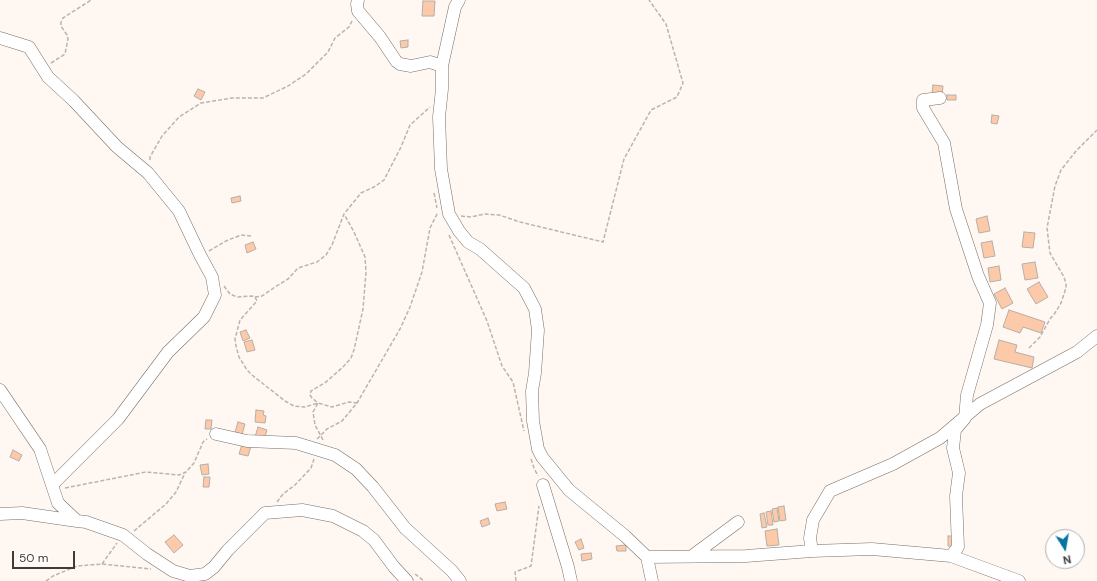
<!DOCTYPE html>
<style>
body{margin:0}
#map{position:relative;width:1097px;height:581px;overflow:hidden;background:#fff7f2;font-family:"DM Sans",sans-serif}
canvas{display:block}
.north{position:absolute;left:1045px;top:529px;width:40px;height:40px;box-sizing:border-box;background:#fff;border:1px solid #b2b1b0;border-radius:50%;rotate:169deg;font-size:11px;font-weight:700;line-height:16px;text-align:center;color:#3f3b39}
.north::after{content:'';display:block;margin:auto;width:14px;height:18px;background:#05749f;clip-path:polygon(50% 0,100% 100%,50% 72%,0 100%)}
.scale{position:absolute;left:12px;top:551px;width:63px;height:18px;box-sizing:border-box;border:2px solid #3f3b39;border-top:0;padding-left:5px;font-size:12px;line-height:14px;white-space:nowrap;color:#3f3b39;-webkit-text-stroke:3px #fff;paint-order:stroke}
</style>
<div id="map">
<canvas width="1097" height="581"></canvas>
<div class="north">N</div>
<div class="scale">50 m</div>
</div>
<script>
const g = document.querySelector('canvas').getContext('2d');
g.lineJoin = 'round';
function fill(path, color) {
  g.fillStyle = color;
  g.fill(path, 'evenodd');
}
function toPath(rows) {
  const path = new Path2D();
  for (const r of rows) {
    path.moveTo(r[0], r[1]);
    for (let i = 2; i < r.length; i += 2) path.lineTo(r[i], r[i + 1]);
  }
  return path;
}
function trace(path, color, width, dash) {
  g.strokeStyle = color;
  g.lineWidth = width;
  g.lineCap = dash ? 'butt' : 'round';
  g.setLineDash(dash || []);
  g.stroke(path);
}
const building = toPath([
 [423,1,435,1,434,16,422,16,423,1],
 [408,40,408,47,401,48,400,41,408,40],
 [933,85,943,86,942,96,932,94,933,85],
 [198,89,205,92,201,100,194,96,198,89],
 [947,95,956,95,956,100,947,100,947,95],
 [992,115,999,116,997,124,991,123,992,115],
 [240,196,241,201,232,203,231,198,240,196],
 [987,216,990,231,979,233,976,219,987,216],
 [1024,232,1035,233,1033,248,1022,247,1024,232],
 [992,241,995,256,984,258,981,243,992,241],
 [253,242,256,249,247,253,245,245,253,242],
 [1035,262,1038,278,1025,280,1022,264,1035,262],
 [999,266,1001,280,990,282,988,268,999,266],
 [1039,282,1048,297,1036,304,1027,289,1039,282],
 [1005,288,1013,303,1002,309,994,294,1005,288],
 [1009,310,1045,322,1041,333,1023,327,1020,333,1003,327,1009,310],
 [246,330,250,338,243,341,240,332,246,330],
 [252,340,255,350,247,352,244,342,252,340],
 [999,340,1017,345,1015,352,1034,357,1032,368,994,359,999,340],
 [256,410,264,411,263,415,266,416,265,423,255,422,256,410],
 [206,420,212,420,211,429,205,429,206,420],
 [238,422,245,424,241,438,234,436,238,422],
 [258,427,267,430,264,440,255,437,258,427],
 [243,441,252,443,248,456,239,454,243,441],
 [13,450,22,455,19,461,10,457,13,450],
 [208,464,209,474,202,475,200,465,208,464],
 [204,477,210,477,209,487,203,487,204,477],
 [505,502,507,509,497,511,495,504,505,502],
 [784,506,786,520,780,521,778,507,784,506],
 [777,508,779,521,774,522,772,509,777,508],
 [771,511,773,525,768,525,766,512,771,511],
 [764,513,767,527,762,528,760,514,764,513],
 [488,518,490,524,482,527,480,521,488,518],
 [777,529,779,545,767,546,765,531,777,529],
 [174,535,183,545,174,553,165,542,174,535],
 [948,536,953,536,953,546,948,546,948,536],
 [581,539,584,548,579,550,575,542,581,539],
 [626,545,626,551,617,551,616,546,626,545],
 [591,553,592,559,582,561,581,554,591,553]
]);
fill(building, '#fccaa8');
trace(building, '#b7aea8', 1);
const minor = toPath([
 [358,0,357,4,358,11,380,37,396,61,400,64,411,66,430,62,442,66],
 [459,0,455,7,442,66,442,89,439,117,441,169,449,214,459,231,468,242,480,249,524,288,535,309,538,330,535,373,532,391,533,421,538,449,542,457,569,490,625,536,647,557,652,581],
 [0,38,29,47,48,77,74,101,117,147,148,173,179,211,200,255,212,277,215,295,204,317,168,352,118,419,52,485],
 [940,98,923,100,923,108,944,143,956,209,978,276,990,303,987,325,967,395,965,418,955,430,953,448,959,473,956,496,958,547,951,556],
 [0,390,40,449,58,503,77,521,86,522,123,535,147,554,173,571,190,576,205,574,214,567,228,550,265,513,302,510,333,516,363,531,374,540,394,567,407,581],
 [216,434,247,441,296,443,335,455,356,469,373,487,405,528,452,571,460,581],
 [543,485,568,567,571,581],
 [0,514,22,513,77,521],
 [812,551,810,538,813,520,830,491,893,464,940,438,980,404,1077,352,1097,336],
 [692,556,738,522],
 [647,557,746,556,812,551,872,549,951,556,1019,581]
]);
trace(minor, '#776f6a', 13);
trace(toPath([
 [51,63,65,54,68,39,67,35,61,26,61,22,63,18,91,0],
 [150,160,150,157,162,136,179,117,201,103,232,98,263,98,288,86,306,74,328,52,335,38,349,27,352,21],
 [434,193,437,208],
 [461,216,471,217,485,214,499,215,520,222,603,242,624,159,651,110,677,97,683,83,666,24,649,0],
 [449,235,487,321,502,366,513,382,524,431],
 [209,251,226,241,241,235,251,236],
 [224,286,230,294,237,297,252,296,255,297,257,301,240,320,235,339,236,346,239,357,247,370,252,375,285,401,294,406,305,407,318,403,332,407,349,402,357,403],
 [255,297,262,296,275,287,288,279,298,268,317,262,326,255,332,245,344,214,361,193,374,187,384,180,401,147,410,125,430,107],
 [1029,348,1040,337,1050,319,1055,313,1061,303,1066,288,1066,284,1064,277,1050,253,1047,228,1055,186,1061,170,1076,151,1097,130],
 [317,439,327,429,342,421,357,403,400,329,410,307,422,272,430,228,438,212],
 [323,440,315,425,313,412,318,403,312,398,310,395,311,391,326,382,343,367,351,358,354,350,363,309,366,272,365,257,354,232,344,214],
 [531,459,534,468,538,476],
 [65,488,146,472,179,475,186,472,194,463,203,442,207,439],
 [277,502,283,494,295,485,311,468,314,459],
 [134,531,166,504,176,492,185,473],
 [102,564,117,543],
 [415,574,424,581],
 [46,581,53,576,77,566,102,564,151,569],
 [516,581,515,572,531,566,539,506]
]), '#bab3af', 1.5, [4, 2]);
trace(minor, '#fff', 12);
</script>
